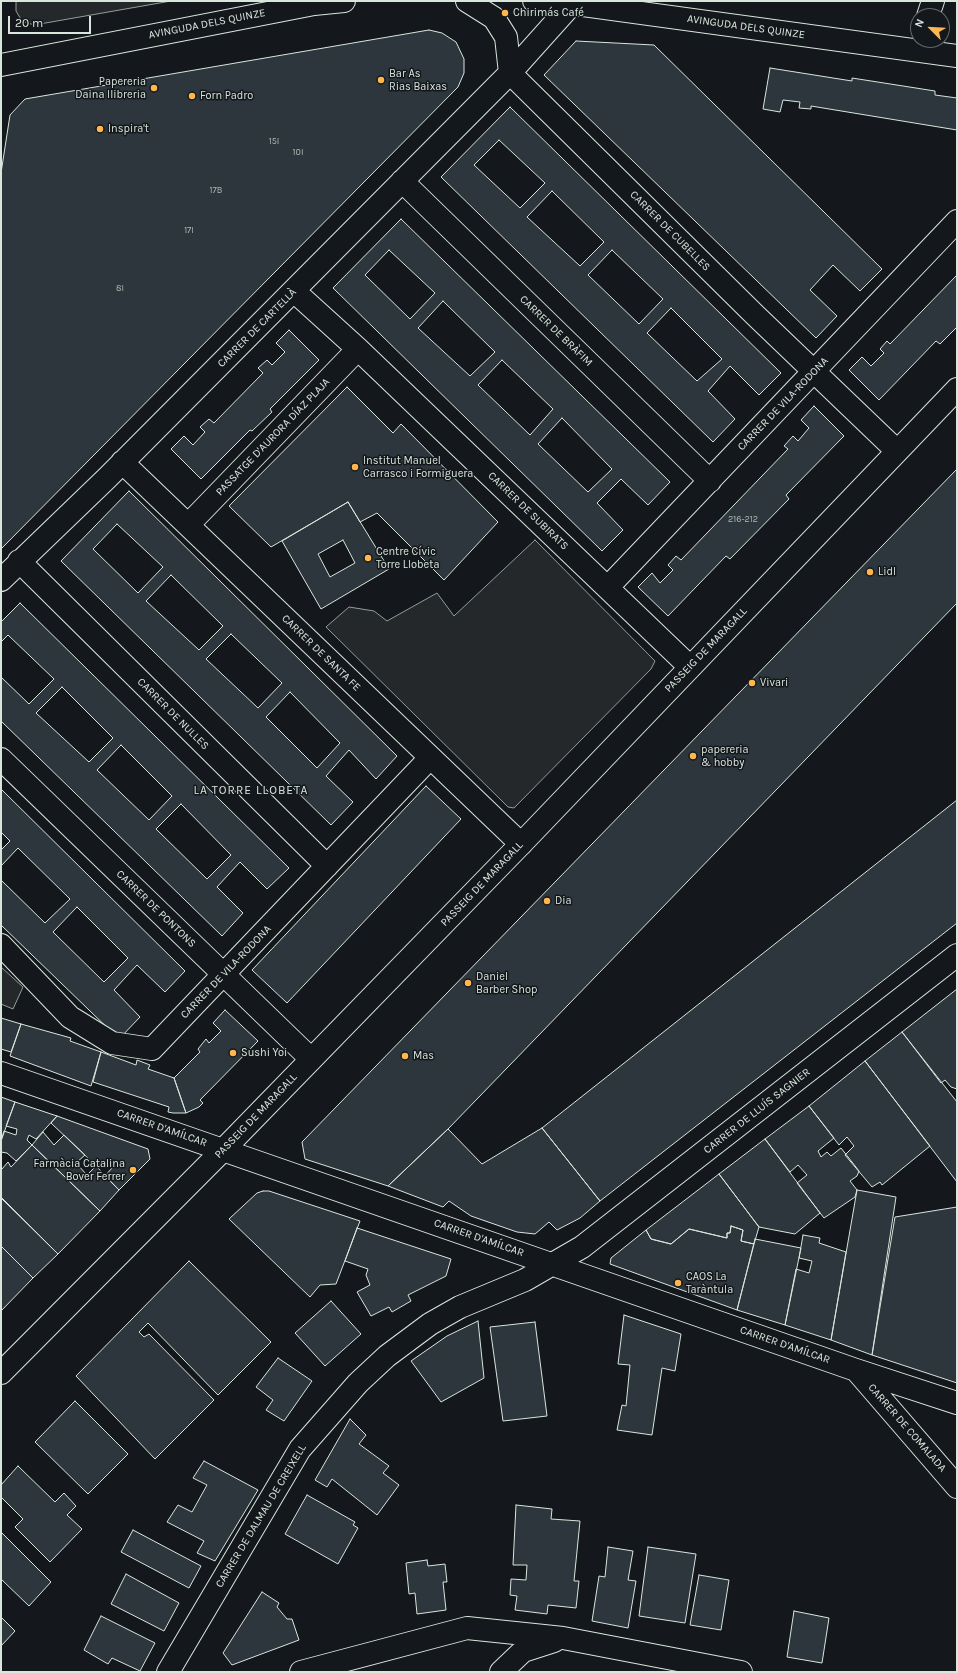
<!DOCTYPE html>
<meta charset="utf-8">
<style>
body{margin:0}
#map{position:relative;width:958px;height:1673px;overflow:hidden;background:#14181c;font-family:Karla,sans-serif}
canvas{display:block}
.frame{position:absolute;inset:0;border:2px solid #d8e6dc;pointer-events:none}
.north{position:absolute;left:910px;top:8px;width:40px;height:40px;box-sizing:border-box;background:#14181c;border:1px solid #626a69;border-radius:50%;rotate:294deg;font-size:11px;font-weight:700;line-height:16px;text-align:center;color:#d8e6dc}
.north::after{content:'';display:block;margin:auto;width:14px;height:18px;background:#ffb74d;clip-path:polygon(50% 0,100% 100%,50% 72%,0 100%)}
.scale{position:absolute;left:8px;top:16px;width:83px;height:18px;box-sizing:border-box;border:2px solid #d8e6dc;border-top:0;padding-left:5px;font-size:12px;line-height:14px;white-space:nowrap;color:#d8e6dc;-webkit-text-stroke:3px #14181c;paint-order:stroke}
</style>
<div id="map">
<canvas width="958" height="1673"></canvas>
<div class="frame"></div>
<div class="north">N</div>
<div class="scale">20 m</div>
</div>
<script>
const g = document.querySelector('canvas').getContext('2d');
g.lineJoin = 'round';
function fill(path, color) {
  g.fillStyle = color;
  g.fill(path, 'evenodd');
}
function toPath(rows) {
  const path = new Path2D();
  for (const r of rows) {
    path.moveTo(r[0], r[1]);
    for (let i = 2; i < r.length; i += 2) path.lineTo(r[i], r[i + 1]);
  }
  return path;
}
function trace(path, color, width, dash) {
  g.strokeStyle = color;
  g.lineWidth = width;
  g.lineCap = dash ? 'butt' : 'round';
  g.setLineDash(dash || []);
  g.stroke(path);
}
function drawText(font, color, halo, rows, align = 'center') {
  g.font = font + ' Karla,sans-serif';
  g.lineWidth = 3;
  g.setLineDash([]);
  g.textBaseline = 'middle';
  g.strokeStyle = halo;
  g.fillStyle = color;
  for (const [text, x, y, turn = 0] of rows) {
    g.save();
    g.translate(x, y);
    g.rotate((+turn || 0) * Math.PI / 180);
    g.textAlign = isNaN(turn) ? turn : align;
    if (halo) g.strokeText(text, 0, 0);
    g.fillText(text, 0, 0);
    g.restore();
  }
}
const parking = toPath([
 [16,1,171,1,34,25,22,21,16,11,16,1],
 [535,540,655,661,651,669,514,808,508,807,503,802,326,627,349,607,374,611,387,621,437,593,454,616,535,540],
 [1,967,23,987,13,1009,1,1004,1,967]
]);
fill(parking, '#24282b');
trace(parking, '#939e99', 1);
const building = toPath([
 [429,30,442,33,456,42,464,59,464,73,458,87,1,549,1,173,10,115,25,99,429,30],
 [576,41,654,45,882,269,860,291,833,265,810,290,837,316,816,338,544,75,576,41],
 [770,68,852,81,852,78,935,91,935,95,957,98,957,130,811,106,811,109,799,108,800,102,783,100,780,112,763,109,770,68],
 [510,107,781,373,759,395,730,366,708,391,735,419,713,442,441,177,510,107],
 [499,140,545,183,520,208,474,165,499,140],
 [552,191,604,242,580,266,527,217,552,191],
 [612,250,663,299,639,324,588,275,612,250],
 [671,308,722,359,697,381,647,333,671,308],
 [401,219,670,482,648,505,621,479,597,503,623,530,602,551,333,288,401,219],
 [389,250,435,293,410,319,365,275,389,250],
 [443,301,495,352,470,376,418,328,443,301],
 [502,360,553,409,530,435,478,385,502,360],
 [562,418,612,469,588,492,538,444,562,418],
 [957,275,957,327,940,344,936,341,879,400,849,370,862,357,871,366,884,353,880,349,887,341,890,344,957,275],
 [289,330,319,360,270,409,272,412,252,431,250,430,201,479,171,449,184,436,193,445,205,432,200,427,209,419,214,423,263,373,258,368,267,360,272,365,285,352,276,343,289,330],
 [347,387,393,433,401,424,498,522,444,580,377,513,360,522,348,502,271,547,229,506,347,387],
 [814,406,844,436,786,495,789,499,730,559,726,556,668,616,638,587,652,573,660,583,673,570,668,565,676,556,681,560,788,449,784,446,793,436,798,441,809,428,801,420,814,406],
 [957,469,957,603,448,1129,388,1186,305,1159,302,1142,957,469],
 [129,491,397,756,376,779,349,750,326,776,353,802,331,825,61,561,129,491],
 [117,524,163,567,138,593,93,549,117,524],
 [171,575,223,626,199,650,146,601,171,575],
 [231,634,282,683,258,708,206,659,231,634],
 [290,692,340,743,317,768,266,717,290,692],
 [348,502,389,569,321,609,282,541,348,502],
 [343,540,355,563,330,577,318,554,343,540],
 [20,603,289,868,267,889,240,862,217,887,243,913,222,936,1,721,1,677,29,704,54,679,8,635,1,642,1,622,20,603],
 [62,687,113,738,89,762,36,713,62,687],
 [121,745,172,796,149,820,97,770,121,745],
 [181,804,231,855,207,879,156,829,181,804],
 [426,786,461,819,287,1003,252,970,426,786],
 [1,789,185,971,165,992,137,965,114,990,140,1017,119,1039,1,925,1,880,45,923,70,899,18,848,1,866,1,850,10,841,1,832,1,789],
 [77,907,128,958,104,982,53,932,77,907],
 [957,800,957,923,600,1201,542,1128,957,800],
 [957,989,957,1089,951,1087,945,1080,941,1083,902,1032,957,989],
 [225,1010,258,1041,200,1100,203,1103,199,1107,186,1113,174,1078,200,1052,198,1049,206,1039,209,1043,221,1031,213,1023,225,1010],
 [1,1018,21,1024,11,1052,1,1049,1,1018],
 [21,1024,71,1038,70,1041,101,1052,91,1086,10,1056,21,1024],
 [902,1032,957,1102,957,1182,865,1061,902,1032],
 [101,1052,136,1065,137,1060,150,1065,148,1069,174,1078,186,1113,173,1113,168,1112,169,1107,93,1082,101,1052],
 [865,1061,930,1146,882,1185,880,1182,872,1187,845,1155,854,1146,847,1137,839,1145,809,1106,865,1061],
 [1,1097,15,1102,1,1141,1,1097],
 [15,1102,57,1116,36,1139,29,1135,27,1140,32,1145,16,1161,7,1153,1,1152,1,1141,4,1131,16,1135,17,1129,6,1126,15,1102],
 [809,1106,834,1138,818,1151,821,1157,827,1152,831,1156,841,1148,859,1171,857,1176,850,1181,857,1190,855,1197,824,1218,797,1183,807,1175,798,1165,790,1172,765,1139,809,1106],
 [57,1116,148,1149,150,1159,119,1190,105,1176,112,1168,92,1162,51,1123,57,1116],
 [542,1128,600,1201,580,1218,557,1230,549,1222,535,1234,517,1232,471,1216,449,1201,443,1207,388,1186,448,1129,482,1164,542,1128],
 [43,1132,54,1145,64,1135,85,1155,76,1163,87,1175,96,1166,119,1190,100,1211,32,1145,43,1132],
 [765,1139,820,1213,795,1234,759,1227,719,1174,765,1139],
 [32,1145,100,1211,58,1254,1,1197,1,1168,2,1169,8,1162,11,1167,32,1145],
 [719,1174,759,1227,754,1244,741,1241,743,1230,731,1226,730,1233,727,1233,727,1238,689,1229,671,1244,651,1239,646,1230,719,1174],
 [857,1190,896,1197,872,1355,831,1340,857,1190],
 [263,1191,269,1191,360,1221,336,1284,320,1285,310,1297,229,1219,257,1193,263,1191],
 [1,1198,58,1254,33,1278,1,1246,1,1198],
 [957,1207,957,1383,872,1355,895,1217,957,1207],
 [731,1226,743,1230,741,1241,754,1244,737,1310,610,1264,611,1258,646,1230,651,1239,671,1244,689,1229,727,1238,727,1233,730,1233,731,1226],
 [357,1228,451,1259,446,1276,408,1295,411,1301,392,1312,389,1307,371,1316,357,1292,370,1285,366,1275,368,1269,345,1261,357,1228],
 [803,1235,820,1238,819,1243,846,1252,831,1340,785,1325,796,1269,809,1273,812,1261,799,1258,803,1235],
 [755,1239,801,1248,785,1325,737,1310,755,1239],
 [1,1246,33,1278,1,1311,1,1246],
 [189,1261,271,1342,218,1395,148,1323,139,1332,144,1337,149,1334,214,1400,155,1459,76,1376,189,1261],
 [331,1301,361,1334,325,1366,295,1333,331,1301],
 [624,1315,681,1334,675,1371,662,1368,652,1435,617,1430,622,1405,626,1406,630,1365,618,1364,624,1315],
 [478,1321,484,1378,441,1402,411,1361,447,1336,478,1321],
 [535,1322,547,1416,503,1421,490,1327,535,1322],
 [278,1358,312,1381,284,1421,266,1410,273,1400,256,1387,278,1358],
 [75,1401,128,1454,88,1494,35,1442,75,1401],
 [350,1419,366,1435,359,1444,389,1466,383,1473,399,1485,377,1515,332,1479,327,1487,315,1480,350,1419],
 [204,1461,258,1490,215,1561,197,1553,204,1541,167,1522,178,1505,192,1512,207,1485,193,1478,204,1461],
 [18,1466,55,1502,64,1493,76,1506,67,1515,82,1529,50,1562,15,1527,23,1519,1,1497,1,1485,18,1466],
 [307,1495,355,1522,353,1525,358,1528,338,1564,285,1534,307,1495],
 [516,1505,552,1509,551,1519,580,1521,574,1581,579,1581,576,1608,548,1605,547,1614,515,1610,517,1596,510,1595,511,1579,526,1580,527,1565,513,1565,516,1505],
 [133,1530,201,1566,189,1588,121,1552,133,1530],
 [1,1532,51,1582,29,1606,1,1579,1,1532],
 [608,1547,633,1551,628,1580,636,1581,628,1628,592,1621,599,1576,605,1577,608,1547],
 [648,1547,696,1554,685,1623,639,1616,648,1547],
 [427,1560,428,1566,445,1564,447,1582,443,1582,446,1610,417,1614,415,1593,409,1594,406,1563,427,1560],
 [126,1574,179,1603,164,1631,111,1604,126,1574],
 [699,1575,729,1580,721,1630,690,1625,699,1575],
 [262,1592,279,1603,277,1607,287,1619,292,1619,299,1640,232,1665,223,1653,262,1592],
 [794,1611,829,1618,822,1663,787,1657,794,1611],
 [101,1616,155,1643,140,1671,112,1658,108,1664,84,1650,101,1616],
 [1,1617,15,1631,1,1646,1,1617]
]);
fill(building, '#2c363c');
trace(building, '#d8e6dc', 1);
const street = toPath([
 [467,1,494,18,506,37,510,73,755,315,897,451],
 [928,16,933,1],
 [402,181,710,481],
 [294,291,358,349,690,667],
 [122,462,521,844],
 [188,525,358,349],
 [19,561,327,866],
 [1,580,107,478,510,73,571,5],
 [608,587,957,221],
 [1,759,311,1059],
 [1,945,70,1017,112,1043,152,1049,430,758],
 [1,1073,856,1370,957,1403],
 [856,1370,957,1487],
 [168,1672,300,1449,358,1383,387,1356,430,1324,460,1307,525,1280,582,1247,957,955],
 [301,1672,467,1628,563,1638,741,1672],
 [501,1672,523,1651,554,1641]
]);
const secondary = toPath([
 [1,1373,224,1149,521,844,957,389]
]);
const primary = toPath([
 [534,1,583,5,957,56],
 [1,65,314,4,344,1]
]);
trace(street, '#d8e6dc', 24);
trace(secondary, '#d8e6dc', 24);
trace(primary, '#d8e6dc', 24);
trace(street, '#14181c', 22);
trace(secondary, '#14181c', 22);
trace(primary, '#14181c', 22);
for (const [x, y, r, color] of [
 [505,13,4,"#ffb74d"],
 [381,80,4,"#ffb74d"],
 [154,88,4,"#ffb74d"],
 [192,96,4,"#ffb74d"],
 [100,129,4,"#ffb74d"],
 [355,467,4,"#ffb74d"],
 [368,558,4,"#ffb74d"],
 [870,572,4,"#ffb74d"],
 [752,683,4,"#ffb74d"],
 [693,756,4,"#ffb74d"],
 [547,901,4,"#ffb74d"],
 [468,983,4,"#ffb74d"],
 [233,1053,4,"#ffb74d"],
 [405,1056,4,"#ffb74d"],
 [133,1170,4,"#ffb74d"],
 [678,1283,4,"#ffb74d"]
]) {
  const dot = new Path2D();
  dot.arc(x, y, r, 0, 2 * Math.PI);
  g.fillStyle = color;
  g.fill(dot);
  trace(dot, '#14181c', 1.5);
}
drawText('9px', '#adbab4', null, [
 ["15I",274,141],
 ["10I",298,152],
 ["17B",216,190],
 ["17I",189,230],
 ["8I",120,288],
 ["216-212",743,519]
]);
drawText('11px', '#d8e6dc', '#14181c', [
 ["Chirimás Café",513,13],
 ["Bar As",389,74],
 ["Rias Baixas",389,87],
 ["Papereria",146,82,"right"],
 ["Daina llibreria",146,95,"right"],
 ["Forn Padro",200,96],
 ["Inspira't",108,129],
 ["Institut Manuel",363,461],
 ["Carrasco i Formiguera",363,474],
 ["Centre Cívic",376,552],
 ["Torre Llobeta",376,565],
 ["Lidl",878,572],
 ["Vivari",760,683],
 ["papereria",701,750],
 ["& hobby",701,763],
 ["Dia",555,901],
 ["Daniel",476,977],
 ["Barber Shop",476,990],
 ["Sushi Yoi",241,1053],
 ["Mas",413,1056],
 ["Farmàcia Catalina",125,1164,"right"],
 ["Bover Ferrer",125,1177,"right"],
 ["CAOS La",686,1277],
 ["Taràntula",686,1290]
], 'left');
drawText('11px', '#d8e6dc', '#14181c', [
 ["AVINGUDA DELS QUINZE",207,24,-11],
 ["AVINGUDA DELS QUINZE",746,27,8],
 ["CARRER DE CUBELLES",670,231,45],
 ["CARRER DE CARTELLÀ",257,328,-45],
 ["CARRER DE BRÀFIM",556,331,44],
 ["CARRER DE VILA-RODONA",783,404,-46],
 ["PASSATGE D'AURORA DÍAZ PLAJA",273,437,-46],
 ["CARRER DE SUBIRATS",528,511,44],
 ["PASSEIG DE MARAGALL",706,650,-46],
 ["CARRER DE SANTA FE",321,653,44],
 ["CARRER DE NULLES",173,714,45],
 ["PASSEIG DE MARAGALL",482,884,-46],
 ["CARRER DE PONTONS",156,909,44],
 ["CARRER DE VILA-RODONA",226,972,-46],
 ["CARRER DE LLUÍS SAGNIER",757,1111,-38],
 ["PASSEIG DE MARAGALL",256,1116,-46],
 ["CARRER D'AMÍLCAR",162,1128,19],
 ["CARRER D'AMÍLCAR",479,1238,19],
 ["CARRER D'AMÍLCAR",785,1345,19],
 ["CARRER DE COMALADA",907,1428,49],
 ["CARRER DE DALMAU DE CREIXELL",261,1516,-59]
]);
g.letterSpacing = '1px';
drawText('12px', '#d8e6dc', '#14181c', [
 ["LA TORRE LLOBETA",251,791]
]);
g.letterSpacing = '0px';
</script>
